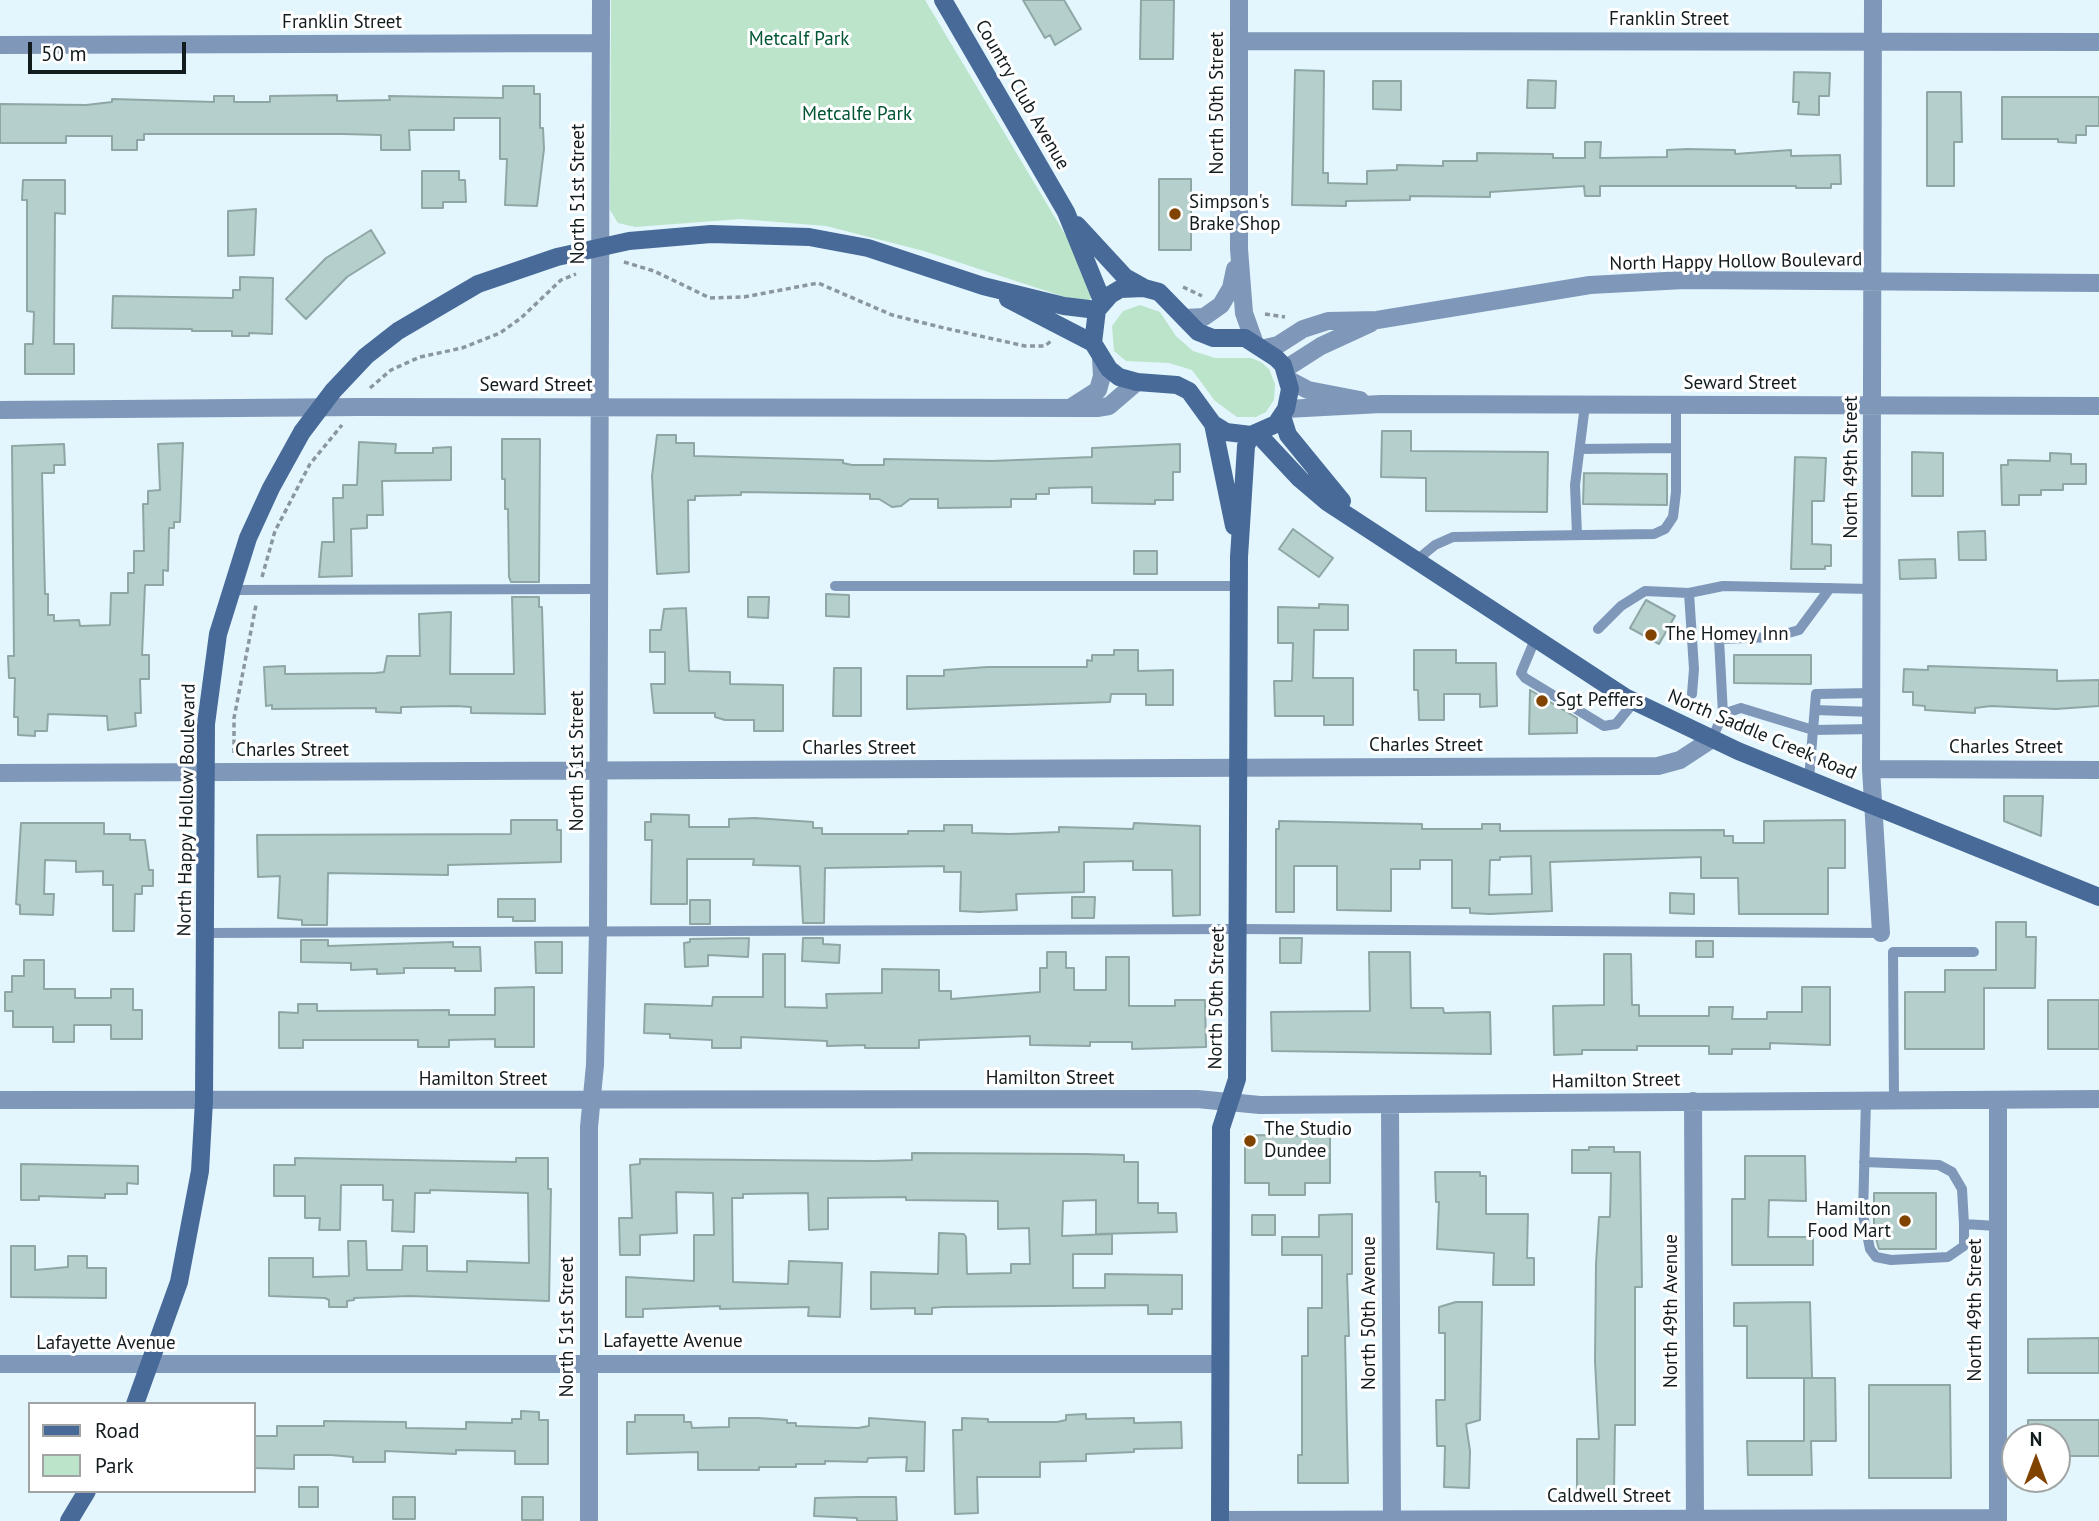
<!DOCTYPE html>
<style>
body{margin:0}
#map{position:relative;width:2099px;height:1521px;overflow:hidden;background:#e3f6fd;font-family:"PT Sans",sans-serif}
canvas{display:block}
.legend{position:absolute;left:28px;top:1402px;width:228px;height:91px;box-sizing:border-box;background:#fff;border:2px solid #a0a4a5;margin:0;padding:9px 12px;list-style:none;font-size:21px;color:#121b1e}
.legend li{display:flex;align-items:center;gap:14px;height:35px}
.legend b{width:35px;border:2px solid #a0a4a5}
.north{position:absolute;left:2001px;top:1423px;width:70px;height:70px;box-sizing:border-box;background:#fff;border:2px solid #a0a4a5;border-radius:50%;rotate:0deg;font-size:19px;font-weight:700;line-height:28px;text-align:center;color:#121b1e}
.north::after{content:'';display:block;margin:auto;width:24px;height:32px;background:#804400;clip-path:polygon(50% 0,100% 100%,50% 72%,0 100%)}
.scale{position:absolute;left:28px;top:42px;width:158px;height:32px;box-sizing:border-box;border:4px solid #121b1e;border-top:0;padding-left:9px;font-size:21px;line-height:24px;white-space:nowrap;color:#121b1e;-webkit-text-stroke:5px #fff;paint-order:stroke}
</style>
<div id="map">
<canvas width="2099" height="1521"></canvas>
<ul class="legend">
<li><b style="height:9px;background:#486a99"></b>Road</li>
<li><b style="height:19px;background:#bce4cb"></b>Park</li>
</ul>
<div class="north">N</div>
<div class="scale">50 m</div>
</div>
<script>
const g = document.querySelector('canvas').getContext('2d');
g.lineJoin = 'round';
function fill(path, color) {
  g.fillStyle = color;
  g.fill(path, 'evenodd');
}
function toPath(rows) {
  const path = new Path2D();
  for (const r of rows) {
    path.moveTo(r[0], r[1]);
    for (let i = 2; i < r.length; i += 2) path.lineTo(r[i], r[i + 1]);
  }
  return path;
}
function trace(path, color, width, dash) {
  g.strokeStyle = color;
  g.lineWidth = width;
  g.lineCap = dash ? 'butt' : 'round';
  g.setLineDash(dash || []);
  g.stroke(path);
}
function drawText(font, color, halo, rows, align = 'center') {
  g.font = font + ' "PT Sans",sans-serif';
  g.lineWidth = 6;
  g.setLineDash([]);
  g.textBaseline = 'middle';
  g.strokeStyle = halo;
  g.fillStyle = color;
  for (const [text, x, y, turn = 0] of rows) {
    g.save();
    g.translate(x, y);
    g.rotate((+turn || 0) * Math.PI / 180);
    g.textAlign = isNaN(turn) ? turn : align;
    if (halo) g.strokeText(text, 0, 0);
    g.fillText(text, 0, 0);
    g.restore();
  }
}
fill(toPath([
 [611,0,925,0,1084,266,1093,289,1090,301,1080,302,924,251,826,226,741,219,635,227,618,223,610,210],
 [1140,305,1160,312,1176,336,1193,351,1215,358,1251,358,1261,362,1269,369,1275,384,1274,400,1266,412,1256,417,1237,417,1215,401,1192,370,1169,363,1126,361,1114,351,1112,326,1123,311]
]), '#bce4cb');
const building = toPath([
 [1023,0,1064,0,1081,29,1055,45,1050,35,1045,38,1023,0],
 [1141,0,1174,0,1173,59,1140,59,1141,0],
 [1295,70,1324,71,1323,173,1328,173,1328,183,1367,184,1367,171,1397,170,1397,165,1443,166,1443,161,1477,161,1477,153,1553,154,1553,158,1585,158,1585,142,1601,142,1600,158,1667,157,1667,150,1687,149,1735,150,1735,154,1791,150,1791,156,1840,155,1841,184,1831,184,1831,188,1796,188,1796,186,1600,186,1600,196,1585,196,1584,186,1490,192,1490,197,1410,196,1410,200,1346,201,1346,206,1292,205,1295,70],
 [1794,72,1830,73,1829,96,1819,96,1819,115,1798,114,1799,102,1793,102,1794,72],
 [1528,80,1556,81,1555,108,1527,108,1528,80],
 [1373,81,1401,81,1401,110,1373,109,1373,81],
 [503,86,534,86,534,94,540,94,540,128,543,128,544,149,537,206,505,205,507,159,500,159,500,118,454,118,454,130,409,130,410,150,381,150,381,135,343,134,144,134,144,140,137,140,137,150,112,150,112,136,66,136,66,143,0,143,0,104,86,105,112,102,112,99,214,102,214,96,234,96,234,102,270,102,270,96,337,95,337,101,390,100,389,96,503,98,503,86],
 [1927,92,1961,92,1962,142,1954,142,1954,186,1927,186,1927,92],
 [2002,97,2099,97,2099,126,2086,126,2086,135,2076,135,2076,143,2058,142,2058,139,2002,139,2002,97],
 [422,171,459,171,459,180,465,180,466,202,443,202,443,208,422,208,422,171],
 [1159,179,1191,179,1191,250,1159,250,1159,179],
 [23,180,65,180,65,214,55,213,54,344,74,344,74,374,25,374,25,344,33,344,34,312,27,311,27,200,22,200,23,180],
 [256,209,254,255,228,256,228,211,256,209],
 [371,230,385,253,347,277,306,319,286,299,326,258,371,230],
 [240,277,273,278,272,334,249,333,249,336,232,336,232,331,192,331,192,329,112,328,113,296,233,298,233,290,240,290,240,277],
 [1382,431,1411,431,1411,451,1548,452,1547,512,1426,511,1426,478,1381,477,1382,431],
 [657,435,676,435,676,443,694,443,694,456,843,460,843,463,852,465,884,465,884,459,992,461,1092,457,1092,448,1180,444,1180,472,1173,472,1173,500,1155,500,1155,504,1092,503,1092,487,1049,488,1049,494,1036,494,1036,499,1011,499,1011,507,938,508,938,499,910,499,901,506,892,507,879,499,870,499,870,494,741,492,741,495,695,496,695,500,688,500,689,572,657,574,652,476,657,435],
 [502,439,540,439,539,582,511,582,509,577,508,509,505,509,505,479,502,479,502,439],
 [359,442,396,444,395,453,433,453,433,448,451,447,451,480,382,481,383,515,367,515,367,528,351,529,352,576,319,577,322,542,334,542,333,498,343,498,343,485,357,485,359,442],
 [183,443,180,522,174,522,174,528,169,528,168,571,163,570,163,585,145,585,142,655,149,655,149,679,140,679,141,713,135,713,136,726,108,730,107,716,48,714,47,731,35,731,35,736,18,735,18,717,14,717,15,678,9,678,8,656,14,656,12,446,64,444,65,465,54,465,54,473,42,473,45,594,48,594,48,615,54,615,54,621,79,620,80,626,110,625,111,593,128,593,128,573,134,573,134,551,144,551,143,504,148,504,148,491,160,490,158,444,183,443],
 [1912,452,1943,453,1943,496,1912,496,1912,452],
 [2050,453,2071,454,2071,464,2086,464,2086,484,2063,484,2063,490,2041,490,2041,495,2019,495,2019,505,2002,505,2001,465,2008,465,2008,460,2050,461,2050,453],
 [1795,457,1826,458,1824,501,1812,501,1812,544,1831,545,1831,566,1825,566,1825,569,1791,569,1795,457],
 [1584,473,1667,474,1667,505,1583,504,1584,473],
 [1293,529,1333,558,1319,577,1279,549,1293,529],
 [1985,531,1986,560,1959,560,1958,532,1985,531],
 [1134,551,1157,551,1157,574,1134,574,1134,551],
 [1935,559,1936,578,1900,579,1899,560,1935,559],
 [826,594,849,595,849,617,826,616,826,594],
 [512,597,539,597,539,607,542,607,545,714,471,713,471,707,456,706,401,707,401,713,376,712,376,708,272,709,272,705,266,706,264,667,285,666,285,674,376,673,384,672,387,656,420,656,419,614,451,612,450,674,514,674,512,597],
 [748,597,769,597,768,618,748,617,748,597],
 [1646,600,1675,616,1659,644,1630,628,1646,600],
 [1319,604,1348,605,1348,630,1314,630,1313,678,1353,678,1353,725,1324,725,1324,716,1275,716,1274,681,1292,681,1293,643,1278,643,1278,607,1319,608,1319,604],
 [686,608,689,671,730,672,730,684,783,685,783,731,754,731,754,720,725,720,715,717,715,713,654,713,651,684,665,684,665,652,650,652,650,630,661,630,664,609,686,608],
 [1114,650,1138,650,1138,671,1173,670,1173,705,1146,705,1146,694,1111,694,1110,702,907,709,907,676,944,676,944,670,988,667,1087,667,1087,660,1092,661,1092,655,1114,655,1114,650],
 [1414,650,1456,650,1456,663,1496,663,1497,706,1480,707,1480,694,1444,694,1444,720,1419,720,1418,690,1414,690,1414,650],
 [1734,655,1811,655,1811,684,1734,683,1734,655],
 [1928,666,2057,670,2057,681,2099,680,2099,706,2056,709,1991,706,1975,708,1975,713,1925,710,1925,706,1913,705,1913,692,1903,692,1904,669,1928,670,1928,666],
 [834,668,861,668,861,716,833,716,834,668],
 [1530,690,1577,718,1577,733,1529,734,1530,690],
 [2004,796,2043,796,2041,836,2004,821,2004,796],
 [651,814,689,815,689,827,729,827,729,819,755,818,813,822,813,828,822,828,822,834,908,834,908,831,944,831,944,825,972,825,972,833,1010,834,1059,832,1059,827,1133,829,1134,823,1200,826,1200,915,1173,916,1172,870,1133,870,1133,861,1084,862,1084,892,1016,894,1017,910,979,912,960,911,961,872,944,872,944,866,825,868,824,923,803,923,800,866,753,865,754,859,687,859,687,904,651,904,652,840,645,840,645,822,651,822,651,814],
 [511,820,557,820,557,830,561,830,561,862,448,865,448,875,328,873,327,925,302,925,302,920,278,918,280,876,258,877,257,835,511,834,511,820],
 [1845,820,1845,868,1828,868,1828,914,1739,914,1738,878,1701,878,1701,857,1550,862,1552,911,1490,914,1470,913,1470,908,1452,908,1452,860,1420,860,1420,869,1391,869,1391,911,1337,910,1337,866,1294,866,1294,912,1276,912,1276,829,1279,829,1279,821,1422,824,1422,829,1482,829,1482,824,1500,824,1500,831,1724,830,1724,836,1733,836,1733,843,1764,843,1764,821,1845,820],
 [1531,856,1532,894,1489,895,1490,860,1500,860,1500,857,1531,856],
 [21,823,104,823,104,834,130,834,130,840,145,840,149,870,153,870,153,886,142,886,142,894,135,894,134,931,113,931,113,885,103,885,103,871,76,872,76,861,45,860,44,894,54,894,53,915,20,914,20,905,16,904,21,823],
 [1670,893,1694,894,1694,914,1670,913,1670,893],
 [1072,897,1095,897,1094,918,1072,918,1072,897],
 [498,899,535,899,535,921,513,921,513,917,498,917,498,899],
 [690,900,710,900,710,924,690,924,690,900],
 [1996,922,2026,922,2026,937,2036,937,2035,988,1984,988,1984,1049,1905,1049,1905,992,1945,992,1945,970,1996,970,1996,922],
 [749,938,748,957,708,955,708,966,685,967,684,943,690,942,690,939,749,938],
 [803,938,823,938,823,944,840,945,839,963,802,961,803,938],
 [1280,938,1302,938,1301,963,1280,963,1280,938],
 [301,940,328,940,328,946,453,942,453,947,480,947,481,971,455,971,455,968,404,968,404,973,377,974,377,969,351,970,351,963,301,962,301,940],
 [1696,941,1713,941,1713,957,1696,957,1696,941],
 [535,942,562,942,562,973,536,973,535,942],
 [1047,952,1066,952,1066,968,1074,968,1074,990,1106,990,1106,957,1129,957,1129,1006,1175,1006,1175,1000,1205,1000,1206,1047,1132,1049,1132,1042,1090,1042,1090,1046,1030,1045,1030,1036,919,1040,919,1048,865,1048,865,1045,827,1046,827,1041,741,1037,741,1048,712,1048,712,1040,670,1038,670,1034,644,1033,645,1004,712,1006,713,997,763,997,763,954,785,954,785,1007,827,1008,826,994,882,993,882,969,939,970,939,991,951,991,951,999,1040,992,1040,968,1047,968,1047,952],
 [1369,952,1410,952,1411,1008,1443,1008,1444,1013,1490,1012,1491,1054,1272,1051,1271,1012,1370,1011,1369,952],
 [1604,954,1631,954,1632,1005,1639,1005,1639,1016,1709,1016,1709,1007,1733,1007,1732,1019,1767,1019,1767,1012,1802,1012,1802,987,1830,987,1830,1045,1770,1043,1770,1049,1732,1049,1732,1054,1709,1054,1709,1046,1637,1046,1637,1050,1582,1050,1582,1054,1554,1055,1553,1006,1604,1005,1604,954],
 [24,960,44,960,44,989,75,989,75,998,111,998,111,989,133,989,133,1010,142,1010,142,1039,111,1039,111,1025,74,1025,74,1042,53,1042,53,1027,13,1027,13,1011,5,1011,5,992,12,992,12,976,24,976,24,960],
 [534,987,534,1047,495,1047,495,1039,449,1040,449,1047,418,1047,418,1040,303,1040,303,1048,279,1048,279,1012,298,1013,298,1004,317,1004,317,1011,449,1010,449,1015,495,1015,495,988,534,987],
 [2048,1000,2099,1000,2099,1049,2048,1049,2048,1000],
 [1245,1135,1330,1136,1330,1183,1305,1183,1305,1195,1269,1195,1269,1183,1245,1183,1245,1135],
 [1589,1147,1614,1147,1614,1152,1640,1152,1642,1287,1635,1287,1635,1425,1615,1425,1614,1491,1577,1491,1577,1439,1599,1439,1595,1361,1596,1264,1599,1217,1610,1217,1611,1173,1572,1173,1572,1150,1589,1150,1589,1147],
 [912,1153,1084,1154,1124,1155,1124,1162,1138,1162,1138,1203,1158,1203,1158,1213,1176,1213,1177,1232,1096,1234,1096,1200,1063,1201,1062,1236,1112,1234,1112,1254,1073,1254,1073,1288,1105,1288,1105,1274,1182,1275,1182,1309,1172,1309,1172,1314,1148,1314,1148,1305,942,1307,932,1308,932,1314,915,1314,915,1308,871,1309,871,1272,938,1274,939,1233,964,1234,966,1237,967,1274,1011,1273,1011,1264,1030,1264,1029,1228,998,1229,998,1201,906,1200,906,1197,828,1198,828,1229,809,1230,808,1193,743,1194,743,1198,732,1198,733,1282,788,1284,789,1261,842,1263,840,1317,808,1316,809,1307,720,1309,720,1306,643,1309,643,1317,626,1317,626,1277,694,1281,694,1235,714,1235,713,1193,676,1192,677,1233,640,1235,640,1255,620,1255,619,1218,632,1218,630,1165,640,1164,640,1159,875,1161,912,1160,912,1153],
 [1745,1156,1805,1156,1806,1201,1769,1200,1768,1237,1813,1237,1813,1265,1732,1265,1732,1199,1745,1199,1745,1156],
 [295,1158,516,1162,516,1158,548,1158,548,1189,551,1189,549,1301,410,1296,354,1298,354,1300,347,1301,347,1307,329,1307,329,1300,325,1298,269,1296,269,1258,313,1258,313,1277,349,1276,348,1241,366,1241,367,1270,402,1270,403,1246,427,1246,427,1271,467,1272,467,1261,529,1263,528,1193,430,1190,430,1193,415,1193,414,1232,392,1231,393,1200,383,1200,383,1185,341,1185,340,1230,319,1230,320,1218,305,1218,305,1196,274,1196,274,1165,295,1165,295,1158],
 [21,1164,138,1166,138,1184,127,1183,127,1194,105,1194,105,1198,39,1196,39,1200,21,1200,21,1164],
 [1435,1172,1480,1172,1480,1176,1486,1176,1486,1214,1528,1214,1527,1258,1534,1258,1534,1285,1493,1285,1494,1253,1437,1249,1439,1202,1436,1202,1435,1172],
 [1874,1193,1936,1193,1936,1249,1879,1249,1874,1231,1874,1193],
 [1352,1214,1352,1274,1347,1274,1349,1336,1345,1336,1348,1483,1298,1483,1298,1455,1302,1455,1302,1356,1308,1356,1308,1308,1322,1308,1322,1255,1282,1255,1282,1237,1319,1237,1319,1215,1352,1214],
 [1252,1215,1275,1215,1275,1235,1252,1235,1252,1215],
 [11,1246,35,1246,35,1270,68,1267,68,1256,87,1256,87,1268,106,1268,106,1298,11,1297,11,1246],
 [1456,1302,1482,1302,1480,1420,1466,1424,1470,1451,1469,1488,1444,1487,1445,1446,1437,1446,1436,1400,1445,1400,1445,1333,1439,1333,1439,1307,1456,1302],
 [1810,1302,1812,1378,1747,1378,1747,1326,1734,1326,1734,1303,1810,1302],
 [2099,1338,2099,1373,2028,1373,2028,1339,2099,1338],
 [1804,1378,1835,1378,1836,1441,1811,1441,1812,1475,1748,1475,1747,1441,1804,1441,1804,1378],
 [1869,1385,1950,1385,1951,1478,1869,1478,1869,1385],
 [521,1411,539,1412,539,1420,548,1420,548,1464,515,1464,515,1451,456,1450,456,1454,385,1451,385,1462,353,1462,353,1457,331,1455,294,1455,294,1469,254,1468,254,1436,277,1436,277,1426,324,1426,324,1421,406,1422,406,1428,466,1429,466,1422,512,1423,512,1419,521,1419,521,1411],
 [1086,1414,1086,1419,1134,1418,1134,1423,1181,1422,1182,1448,1134,1449,1134,1452,1086,1454,1086,1461,1040,1462,1040,1477,977,1477,978,1513,955,1514,953,1430,962,1430,962,1418,988,1419,988,1422,1057,1422,1066,1420,1066,1415,1086,1414],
 [635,1415,684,1415,684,1422,691,1422,692,1428,729,1427,729,1418,758,1418,787,1420,787,1423,796,1423,796,1426,858,1428,869,1426,869,1418,925,1422,924,1471,906,1471,907,1457,868,1458,867,1462,825,1461,825,1464,796,1464,796,1467,759,1467,759,1470,698,1470,698,1452,627,1454,627,1422,635,1422,635,1415],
 [2028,1420,2099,1420,2099,1456,2057,1456,2057,1437,2028,1437,2028,1420],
 [299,1487,318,1487,318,1507,299,1507,299,1487],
 [393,1497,415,1497,415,1519,393,1519,393,1497],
 [522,1497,543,1497,543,1520,522,1520,522,1497],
 [858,1497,896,1497,897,1521,857,1521,857,1518,814,1516,815,1498,858,1497]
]);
fill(building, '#b5cfcd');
trace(building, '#8ea7a5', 2);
trace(toPath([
 [624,262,654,271,710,298,744,297,818,283,892,315,944,328,1025,346,1045,346,1051,341],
 [1183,287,1202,296],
 [1265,314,1285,317],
 [370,388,391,370,420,357,462,348,500,333,521,318,561,280,576,274],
 [262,577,275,531,310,464,342,425],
 [234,753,234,718,256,605]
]), '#8a989e', 3.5, [5, 3.5]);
trace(toPath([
 [1580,449,1676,448],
 [1577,535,1575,485,1585,405],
 [1418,559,1435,545,1453,537,1654,534,1665,529,1673,517,1676,492,1676,405],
 [835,586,1239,586],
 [231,590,599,589],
 [1689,593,1723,586,1872,589],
 [1598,629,1621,606,1645,591,1689,593,1694,669,1692,694],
 [1536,637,1521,673,1525,678,1604,726,1616,724,1634,702],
 [1872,693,1816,694,1813,730,1872,729],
 [1815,710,1872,712],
 [1723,714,1741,708,1813,730,1809,779],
 [1712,739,1723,714,1719,639,1774,637,1799,630,1830,588],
 [204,933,1238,929,1881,933],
 [1866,1100,1863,1215,1870,1249,1876,1257,1891,1260,1948,1257,1964,1246,1964,1224,1997,1226],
 [1894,1100,1893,952,1974,952],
 [1864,1162,1939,1165,1952,1172,1962,1189,1964,1224]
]), '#7f97b8', 10);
trace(toPath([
 [1239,0,1239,249,1244,313,1254,341],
 [1873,0,1871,769,1881,933],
 [1239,41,2099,42],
 [0,45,601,43],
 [1185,318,1204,317,1221,305,1231,288,1235,269],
 [1265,348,1278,345,1303,329,1328,321,1377,320,1590,285,1684,280,2099,283],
 [1285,369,1321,346,1371,323],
 [1289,380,1308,390,1360,400],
 [1073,406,1098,390,1102,376,1101,358],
 [1286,409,1381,404,2099,406],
 [0,410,359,407,1097,408,1109,406,1137,382],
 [1871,769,2099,770],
 [0,773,1658,766,1680,760,1712,739],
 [0,1100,1197,1099,1260,1105,2099,1099],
 [1998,1100,1998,1521],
 [1693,1101,1695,1521],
 [1390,1105,1392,1521],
 [0,1364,1220,1364],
 [1220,1520,1998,1518],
 [589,1521,589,1127,595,1065,598,932,601,0]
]), '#7f97b8', 18);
trace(toPath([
 [943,0,1066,212,1103,303],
 [1077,225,1125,277,1143,287],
 [1144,288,1159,292,1198,332,1213,338,1245,338,1276,358,1283,365,1290,389,1286,409,1276,424,1251,435,1226,432,1213,424,1189,391,1177,385,1137,382,1119,377,1109,369,1093,343,1097,310,1110,295,1120,289,1144,288],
 [1008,299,1093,343],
 [1282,416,1288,435,1342,501],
 [1213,424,1234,526],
 [1257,433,1300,479,1327,502,1625,697,1738,751,2099,897],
 [135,1404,179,1282,200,1171,204,1101,206,724,218,634,248,538,271,488,302,432,333,391,366,356,398,331,478,284,557,257,629,241,711,234,809,237,868,248,983,286,1064,306,1097,310],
 [69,1521,87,1491],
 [1220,1521,1221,1128,1237,1079,1239,557,1246,446,1251,435]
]), '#486a99', 18);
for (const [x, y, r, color] of [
 [1175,214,7,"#804400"],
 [1651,635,7,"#804400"],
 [1542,701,7,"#804400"],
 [1250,1141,7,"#804400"],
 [1905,1221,7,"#804400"]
]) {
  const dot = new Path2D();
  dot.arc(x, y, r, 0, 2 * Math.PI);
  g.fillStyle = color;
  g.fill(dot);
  trace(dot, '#fff', 2.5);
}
drawText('19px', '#121b1e', '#fff', [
 ["Franklin Street",1669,20],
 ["Franklin Street",342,23],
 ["Country Club Avenue",1022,95,60],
 ["North 50th Street",1218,103,-90],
 ["North 51st Street",579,194,-90],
 ["North Happy Hollow Boulevard",1736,262,-1],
 ["Seward Street",1740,384],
 ["Seward Street",536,386],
 ["North 49th Street",1852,467,-90],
 ["North Saddle Creek Road",1762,735,23],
 ["Charles Street",1426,746],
 ["Charles Street",2006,748],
 ["Charles Street",859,749],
 ["Charles Street",292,751],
 ["North 51st Street",578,761,-90],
 ["North Happy Hollow Boulevard",187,810,-89],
 ["North 50th Street",1217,998,-89],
 ["Hamilton Street",1050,1079],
 ["Hamilton Street",483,1080],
 ["Hamilton Street",1616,1081,-1],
 ["North 49th Street",1976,1310,-90],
 ["North 49th Avenue",1672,1311,-90],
 ["North 50th Avenue",1370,1313,-90],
 ["North 51st Street",568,1327,-90],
 ["Lafayette Avenue",673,1342],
 ["Lafayette Avenue",106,1344],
 ["Caldwell Street",1609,1497]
]);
drawText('19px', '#005633', '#fff', [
 ["Metcalf Park",799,40],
 ["Metcalfe Park",857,115]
]);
drawText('19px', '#121b1e', '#fff', [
 ["Simpson's",1189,203],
 ["Brake Shop",1189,225],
 ["The Homey Inn",1665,635],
 ["Sgt Peffers",1556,701],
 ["The Studio",1264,1130],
 ["Dundee",1264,1152],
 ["Hamilton",1891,1210,"right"],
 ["Food Mart",1891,1232,"right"]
], 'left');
</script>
